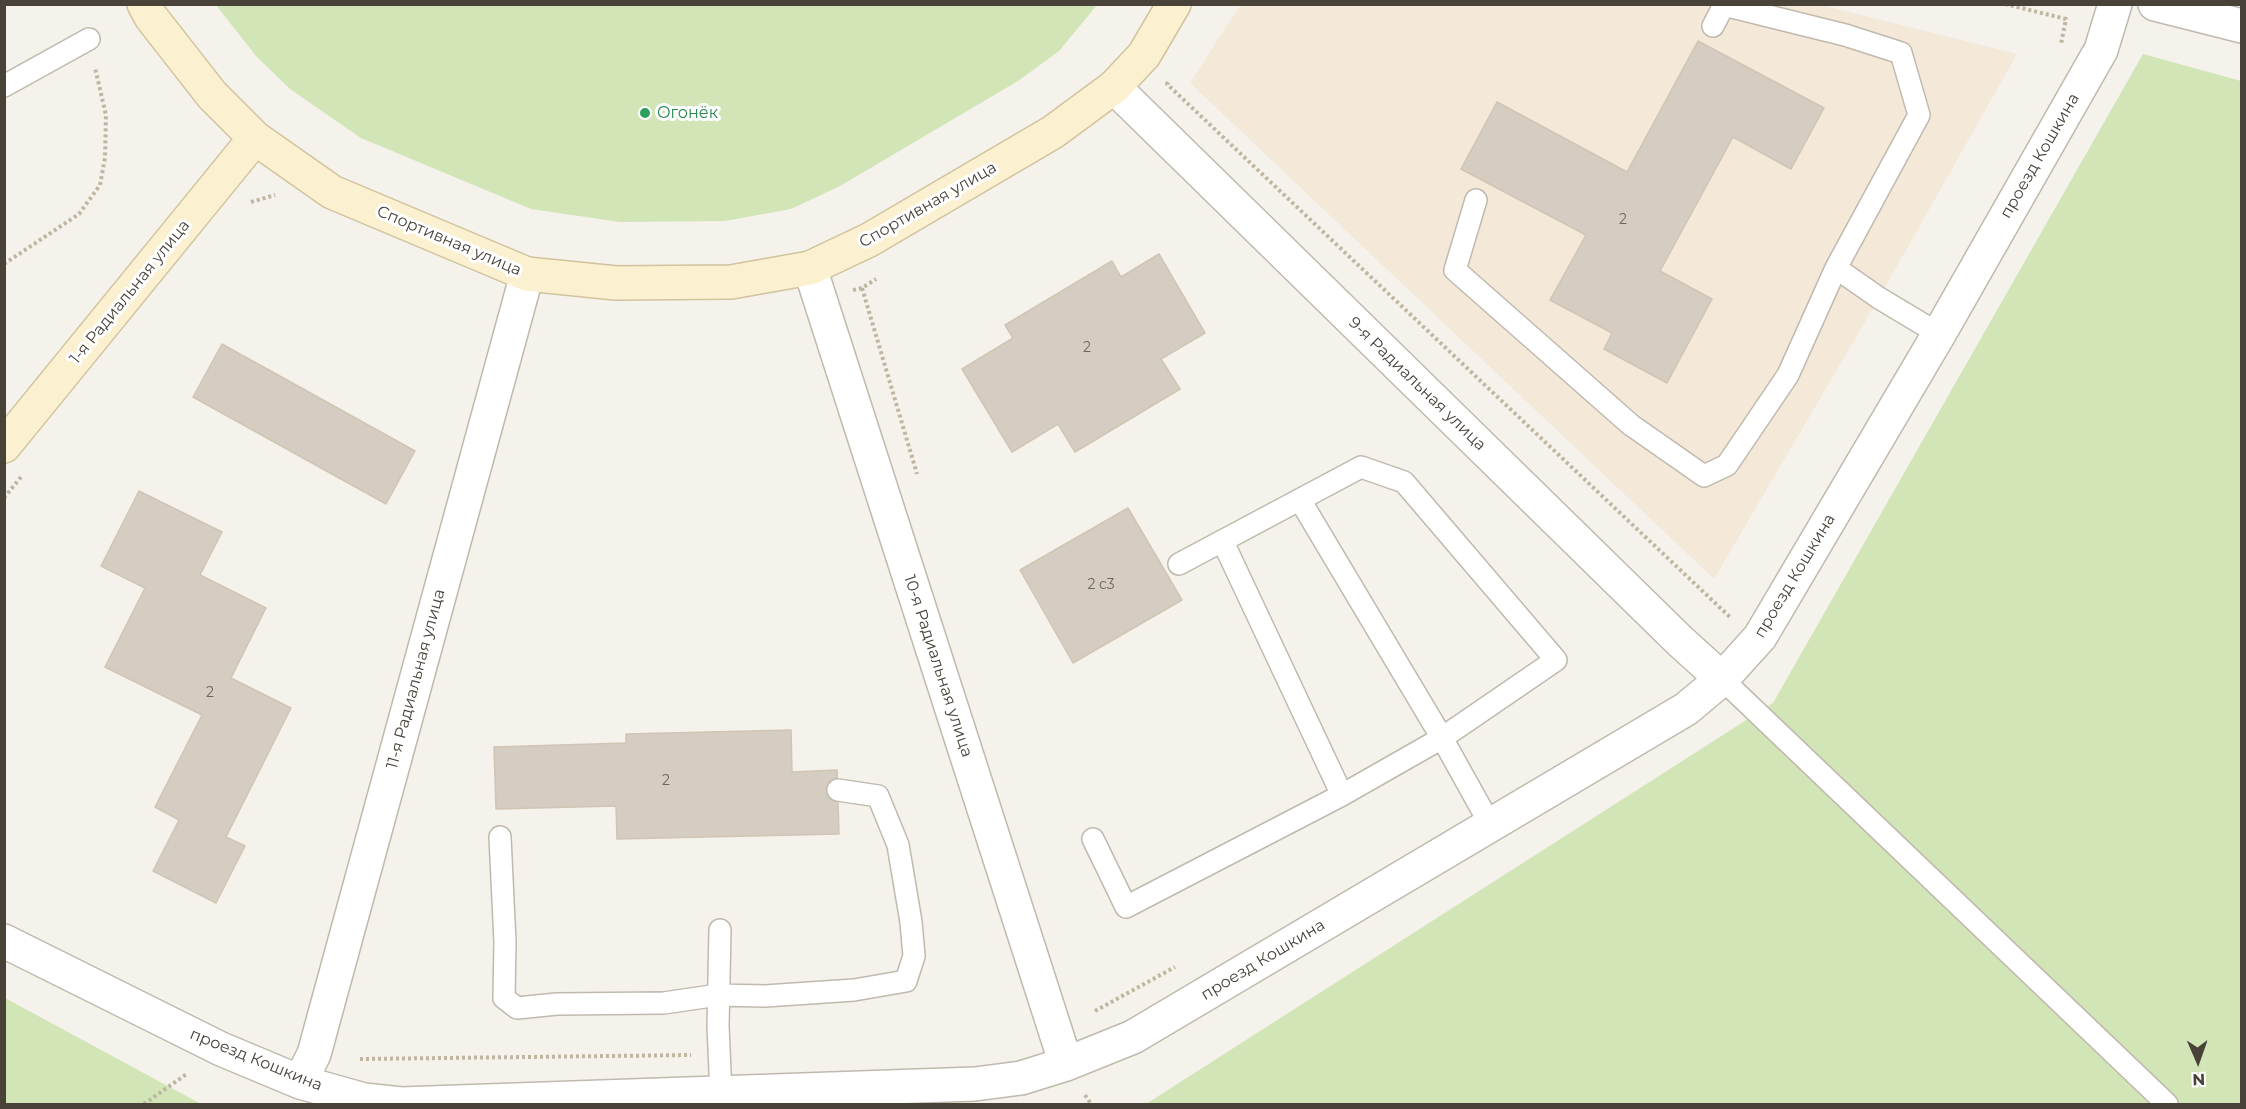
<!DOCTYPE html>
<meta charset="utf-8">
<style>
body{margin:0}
#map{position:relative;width:2246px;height:1109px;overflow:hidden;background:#f4f2eb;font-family:Montserrat,sans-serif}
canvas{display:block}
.frame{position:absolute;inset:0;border:6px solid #484239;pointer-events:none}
.north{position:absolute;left:2168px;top:1031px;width:60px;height:60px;-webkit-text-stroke:4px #fff;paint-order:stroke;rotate:178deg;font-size:16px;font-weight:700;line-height:24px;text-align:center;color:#484239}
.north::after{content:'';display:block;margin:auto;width:21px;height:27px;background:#484239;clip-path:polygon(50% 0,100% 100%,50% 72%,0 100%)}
</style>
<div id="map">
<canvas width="2246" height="1109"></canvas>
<div class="frame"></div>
<div class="north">N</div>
</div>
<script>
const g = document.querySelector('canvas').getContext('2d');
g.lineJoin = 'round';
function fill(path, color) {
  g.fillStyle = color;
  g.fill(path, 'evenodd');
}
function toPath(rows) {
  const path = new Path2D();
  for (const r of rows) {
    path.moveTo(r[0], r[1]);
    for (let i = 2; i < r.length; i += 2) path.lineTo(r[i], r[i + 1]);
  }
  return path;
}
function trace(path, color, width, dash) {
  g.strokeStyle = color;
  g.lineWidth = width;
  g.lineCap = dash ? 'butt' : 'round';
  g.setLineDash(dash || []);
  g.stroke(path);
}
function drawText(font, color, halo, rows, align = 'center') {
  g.font = font + ' Montserrat,sans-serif';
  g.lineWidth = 6;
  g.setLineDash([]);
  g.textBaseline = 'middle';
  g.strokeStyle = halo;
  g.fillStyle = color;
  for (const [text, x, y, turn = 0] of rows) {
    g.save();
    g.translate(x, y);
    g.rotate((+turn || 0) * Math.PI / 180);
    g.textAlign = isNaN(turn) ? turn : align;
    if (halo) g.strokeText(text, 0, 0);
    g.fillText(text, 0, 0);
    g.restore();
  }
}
fill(toPath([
 [1241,4,1821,5,2017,54,1879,298,1714,579,1190,83]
]), '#f4e8d9');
fill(toPath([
 [216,5,1097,5,1059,51,1018,81,840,186,791,209,725,221,620,222,531,209,361,138,290,89,256,56],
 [2143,54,2241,81,2241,1104,1146,1104,1773,703],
 [4,998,5,998,201,1104,5,1104]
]), '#d1e5b7');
const building = toPath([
 [1698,41,1824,108,1791,169,1733,137,1660,271,1712,299,1667,383,1604,349,1612,333,1550,300,1586,235,1461,169,1497,102,1627,172,1698,41],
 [1159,254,1205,333,1161,359,1180,389,1075,452,1058,424,1012,452,962,369,1013,338,1005,325,1112,261,1121,277,1159,254],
 [222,344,415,451,386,504,193,397,222,344],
 [139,491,222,532,200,575,266,608,231,678,291,708,226,837,245,846,216,903,153,871,179,820,155,807,202,715,105,667,145,588,101,566,139,491],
 [1128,508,1182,600,1073,663,1020,570,1128,508],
 [791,730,792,772,837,770,839,834,617,839,616,806,496,809,494,747,626,743,626,734,791,730]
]);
fill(building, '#d5cdc1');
trace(building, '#d0c5b5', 1.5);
const service = toPath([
 [4,86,89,39],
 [1476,200,1455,270,1631,425,1704,476,1727,465,1788,375,1836,268,1919,115,1901,53,1845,35,1724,5,1713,26],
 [1836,268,1879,298,1939,334],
 [1223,542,1342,795],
 [1179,564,1361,467,1404,482,1556,660,1442,738,1491,826],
 [1722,679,2167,1104],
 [500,837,505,942,504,998,517,1008,557,1004,664,1003,718,995,765,996,854,990,906,981,914,956,911,922,898,845,878,796,838,790],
 [1093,839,1126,907,1342,795,1442,738,1300,500],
 [720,930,718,1026,721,1094]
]);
const minor = toPath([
 [1114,87,1680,641,1722,679],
 [810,268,1066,1064],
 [4,941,221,1049,300,1082,364,1100,401,1104,975,1084,1021,1078,1066,1064,1133,1037,1686,709,1722,679,1760,637,1939,334,2101,50,2115,4],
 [300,1082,314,1054,527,274]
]);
const tertiary = toPath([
 [2155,4,2242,26]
]);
const secondary = toPath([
 [144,4,151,17,212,95,255,138,332,192,527,274,616,283,731,282,810,268,869,240,1053,132,1114,87,1144,55,1174,4],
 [4,446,255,138]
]);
trace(service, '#c0b9ae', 24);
trace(minor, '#c0b9ae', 36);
trace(tertiary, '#c0b9ae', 36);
trace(secondary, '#d1c39e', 36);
trace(toPath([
 [2005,4,2066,19,2061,44],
 [1168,82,1167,84,1731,618],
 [251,202,275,195],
 [4,264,79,214,100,185,105,158,106,115,95,68],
 [862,288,917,474],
 [853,290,862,288,876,279],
 [4,498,21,477],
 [1095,1011,1175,967],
 [360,1059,691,1055],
 [1085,1095,1091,1104],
 [144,1104,188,1073]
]), '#c0b5a0', 4, [3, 3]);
trace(service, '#fff', 21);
trace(minor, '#fff', 33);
trace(tertiary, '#fff', 33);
trace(secondary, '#fbf0cf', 33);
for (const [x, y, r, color] of [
 [645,113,6,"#2e9e5b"]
]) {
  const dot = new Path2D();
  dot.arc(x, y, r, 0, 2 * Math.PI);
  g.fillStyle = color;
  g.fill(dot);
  trace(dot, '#fff', 2);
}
drawText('14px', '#6b655b', null, [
 ["2",1623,220],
 ["2",1087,348],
 ["2 с3",1101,585],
 ["2",210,693],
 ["2",666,781]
]);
drawText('16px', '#27864d', '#fff', [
 ["Огонёк",657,113]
], 'left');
drawText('16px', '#484239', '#fff', [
 ["проезд Кошкина",2040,156,-60],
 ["Спортивная улица",928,205,-30],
 ["Спортивная улица",449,241,23],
 ["1-я Радиальная улица",130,292,-51],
 ["9-я Радиальная улица",1417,384,44],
 ["проезд Кошкина",1795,576,-59],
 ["10-я Радиальная улица",938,666,72],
 ["11-я Радиальная улица",416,679,-75],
 ["проезд Кошкина",1263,960,-31],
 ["проезд Кошкина",256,1060,22]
]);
</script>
